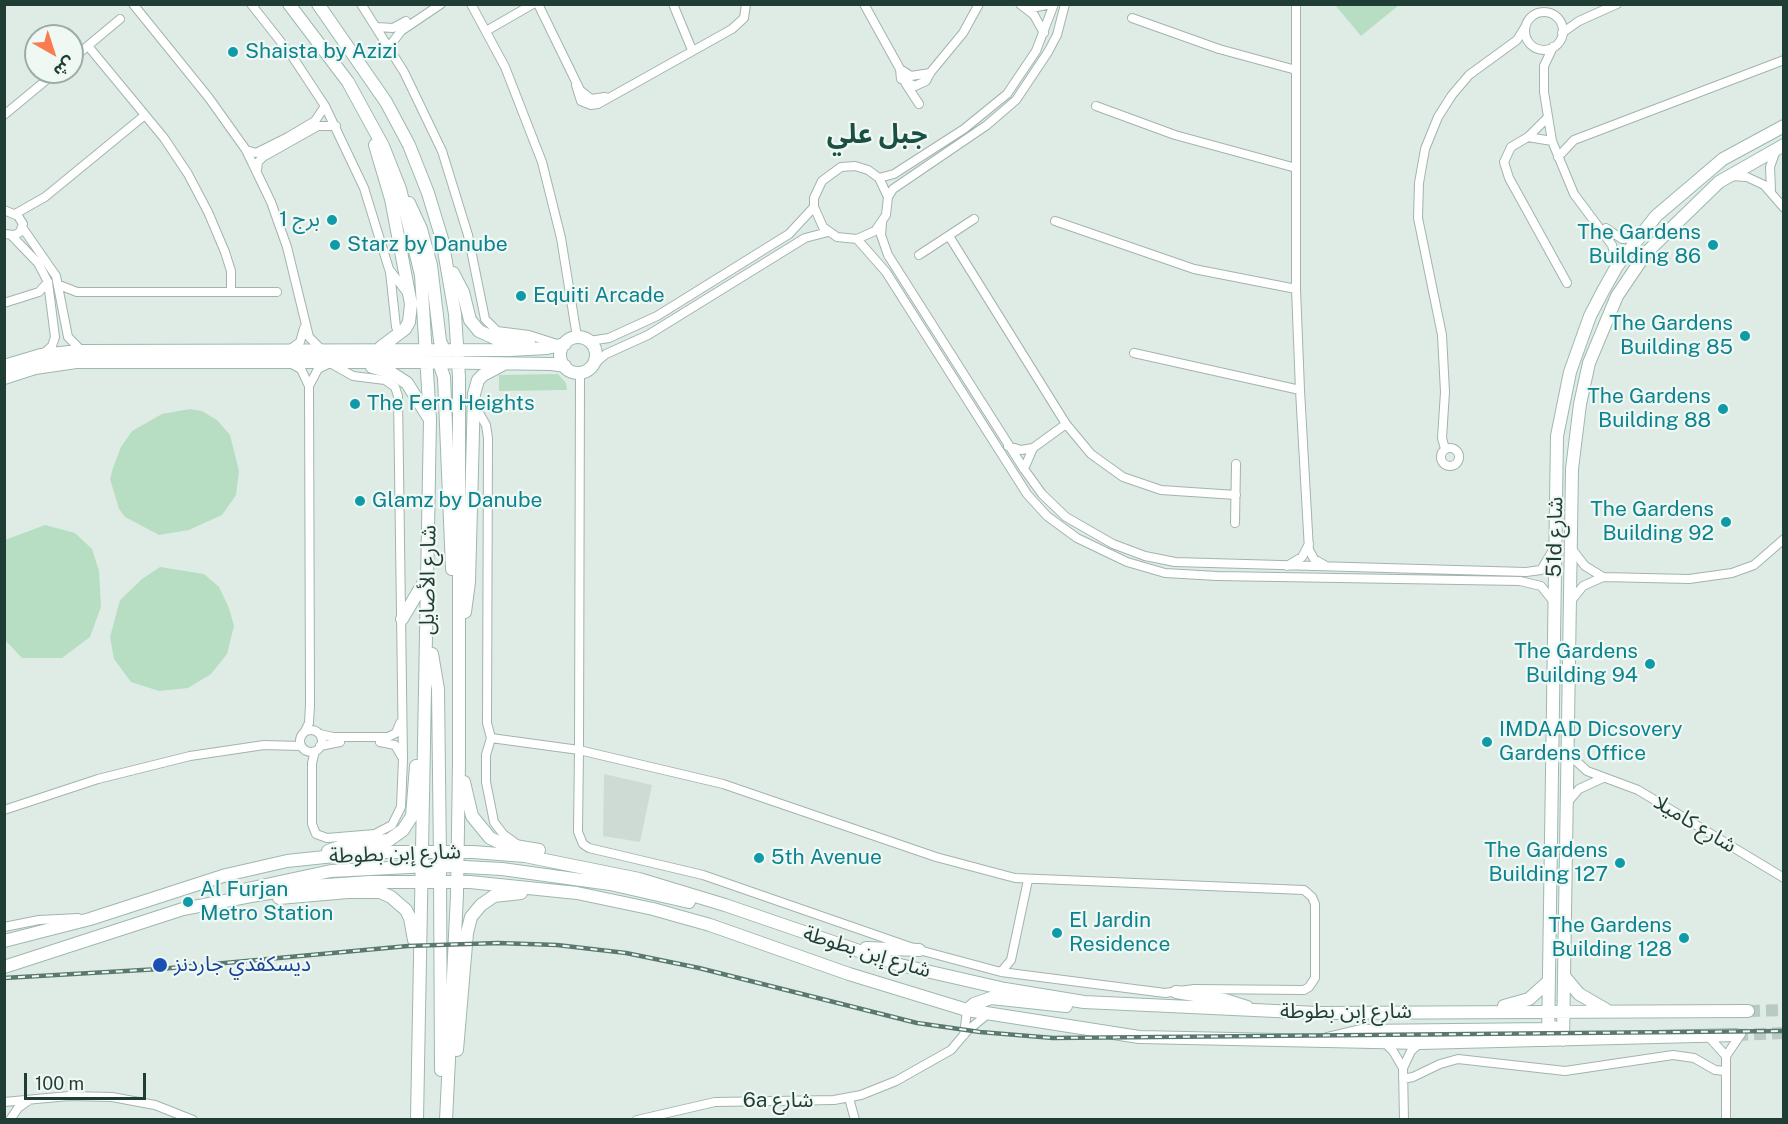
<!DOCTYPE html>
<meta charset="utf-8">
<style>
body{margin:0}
#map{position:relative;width:1788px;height:1124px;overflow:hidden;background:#dfece6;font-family:"Public Sans","Noto Sans Arabic",sans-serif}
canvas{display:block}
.frame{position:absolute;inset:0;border:6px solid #1f3d35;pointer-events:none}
.north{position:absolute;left:24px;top:24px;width:60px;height:60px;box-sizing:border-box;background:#f0f8f4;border:2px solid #9cada8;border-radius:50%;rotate:141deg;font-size:16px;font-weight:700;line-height:24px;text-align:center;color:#1f3d35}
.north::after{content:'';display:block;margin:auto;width:21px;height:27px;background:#fa7b4f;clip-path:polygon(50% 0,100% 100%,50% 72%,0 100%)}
.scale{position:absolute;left:24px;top:1073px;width:122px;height:27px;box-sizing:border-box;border:3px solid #1f3d35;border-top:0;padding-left:8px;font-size:18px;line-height:21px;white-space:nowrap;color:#1f3d35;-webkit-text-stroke:4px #f0f8f4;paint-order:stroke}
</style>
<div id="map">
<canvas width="1788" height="1124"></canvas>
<div class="frame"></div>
<div class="north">ش</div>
<div class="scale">100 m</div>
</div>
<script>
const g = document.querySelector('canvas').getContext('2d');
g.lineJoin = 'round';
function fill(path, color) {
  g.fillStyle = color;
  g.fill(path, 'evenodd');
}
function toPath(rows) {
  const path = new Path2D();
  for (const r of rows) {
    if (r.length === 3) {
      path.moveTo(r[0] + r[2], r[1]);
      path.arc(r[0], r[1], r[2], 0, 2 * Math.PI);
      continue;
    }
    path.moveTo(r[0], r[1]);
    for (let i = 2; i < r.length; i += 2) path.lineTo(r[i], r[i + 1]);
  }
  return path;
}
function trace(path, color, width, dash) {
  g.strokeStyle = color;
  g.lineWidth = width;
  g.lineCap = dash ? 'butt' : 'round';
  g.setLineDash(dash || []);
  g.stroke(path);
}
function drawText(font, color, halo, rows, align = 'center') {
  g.font = font + ' "Public Sans","Noto Sans Arabic",sans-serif';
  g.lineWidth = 4.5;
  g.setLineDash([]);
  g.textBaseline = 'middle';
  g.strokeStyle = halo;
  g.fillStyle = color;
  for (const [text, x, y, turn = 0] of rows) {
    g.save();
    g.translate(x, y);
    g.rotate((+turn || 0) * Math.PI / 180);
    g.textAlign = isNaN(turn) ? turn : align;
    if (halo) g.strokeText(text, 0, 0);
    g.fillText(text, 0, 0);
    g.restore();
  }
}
fill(toPath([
 [604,774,652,785,640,842,603,836]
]), '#cedbd5');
fill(toPath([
 [1335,5,1335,4,1399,5,1361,36],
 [558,374,566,383,567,390,499,391,499,375],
 [190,409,202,411,217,420,230,435,239,471,236,495,222,515,189,530,159,535,125,517,119,509,110,479,113,468,121,447,132,431,162,414],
 [45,525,75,533,92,549,99,571,101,607,90,637,62,658,22,658,5,640,5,540],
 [160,567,204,574,219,587,229,608,234,626,227,654,211,674,188,688,159,691,131,682,114,659,110,637,120,600,142,579]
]), '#b7dec2');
trace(toPath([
 [1748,1011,1784,1010],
 [1736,1035,1784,1033]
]), '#b9c9c3', 12, [12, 6]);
const street = toPath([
 [133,4,209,98,246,150,271,202,287,247,309,337,322,350],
 [251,4,292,56,325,106,364,188,389,269,408,294],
 [361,4,404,72,442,151,468,235,485,319,497,331,529,335,557,344],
 [471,4,505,67,542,162,561,238,577,337],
 [538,4,580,90,591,99,605,97],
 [673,4,692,50],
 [864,4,900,69,901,79,915,86,926,81,930,73,963,33,979,4],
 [1020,4,1034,15,1044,33],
 [1296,4,1296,289,1300,390,1309,550,1314,559,1326,566],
 [1027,9,1051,4],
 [1544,31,19],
 [1132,18,1219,49,1296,70],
 [377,27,393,28,406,21],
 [486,31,533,4],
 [1562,33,1579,21,1617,4],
 [88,46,164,138,188,174,208,212,225,252,231,271,231,292],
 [389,47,401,31,441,4],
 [1553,47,1544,66,1544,92,1552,141,1574,194,1612,245,1617,266],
 [72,59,120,19],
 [900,69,911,76,930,73],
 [906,84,919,104],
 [576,85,581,101,591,105,598,104,732,29,744,18,746,4],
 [1096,106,1175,135,1296,168],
 [4,115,56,72],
 [1547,118,1528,137,1511,147,1504,162,1509,178,1567,283],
 [1528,137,1552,141],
 [246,150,256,153,288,137,315,121,325,106],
 [1558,157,1574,140,1784,60],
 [257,170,258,162,263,157,318,126,336,126],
 [1731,176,1747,177,1764,185,1784,208],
 [879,178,894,174,964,129,1007,94,1036,51,1054,4],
 [1771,190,1770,167,1776,150],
 [888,197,879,178,868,170,855,166,841,167,822,181,814,198,814,207,823,227,837,237,857,239,875,231,886,215,888,197,893,189,987,125,1016,100,1048,52,1057,35,1065,4],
 [4,210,18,216,23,224,20,232,15,235,4,234],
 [15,214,45,197,145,115],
 [1055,221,1194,269,1296,289],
 [882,223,881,235,888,255,1024,469,1042,494,1066,517,1113,544,1145,556,1175,562,1526,572,1541,570,1553,550],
 [22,227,56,276,68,337,82,351],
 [1606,228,1622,239,1637,238],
 [12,236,38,263,48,282,55,337,52,346,42,355],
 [949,236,1066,424,1091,454,1123,477,1161,490,1236,495],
 [857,239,886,272,1027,494,1047,516,1077,538,1127,562,1165,573,1217,576,1520,581,1541,586,1553,601],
 [919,255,974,219],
 [390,272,396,327],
 [59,285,77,292,277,292],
 [4,303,39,292,48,282],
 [589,341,609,338,657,316,789,234,814,207],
 [289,350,300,342,304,328],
 [1134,353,1300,390],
 [290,363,301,369,309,386],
 [593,365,606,354,648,335,805,238,828,232],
 [475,406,486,425,488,438,487,723,491,738,486,755,486,782,494,822,503,834,518,845],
 [1008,446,1021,450,1033,448],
 [1450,457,9],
 [1445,449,1442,438,1445,392,1442,335,1418,218,1419,183,1425,149,1438,117,1452,95,1469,75,1517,40,1525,27],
 [1024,469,1033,448,1066,424],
 [1235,523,1236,464],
 [1571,548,1585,566,1603,577],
 [1287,566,1302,557,1309,544],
 [1571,601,1583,586,1603,577,1689,579,1732,573,1754,565,1784,539],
 [311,741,11],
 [305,731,309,723,310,705,309,386,318,369,330,363,353,376,385,380,395,387,398,396,403,759,401,807,392,825,375,834,327,838,316,834,312,824,312,763,315,751],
 [320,734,333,737,388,737,396,733,400,723],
 [491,738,579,750,723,784,936,857,1015,878,1304,890,1312,897,1315,904,1315,978,1309,987,1304,990,1194,989,1165,993,1001,972,919,950,703,875,589,848,583,844,578,832,579,750,580,372],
 [380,742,395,745,402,757],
 [320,746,340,742],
 [1568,749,1575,760,1587,771,1638,790,1784,878],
 [1567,803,1579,789,1603,778],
 [4,810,98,779,190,756,264,745,300,746],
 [4,927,39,920,78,918],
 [1001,972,1011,960,1028,880],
 [964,1035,967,1010],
 [1709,1037,1726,1056],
 [1384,1042,1393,1051,1403,1068],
 [1403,1079,1413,1077,1440,1064,1458,1059,1565,1071,1673,1055,1694,1058,1715,1070,1726,1071],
 [849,1098,855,1120],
 [4,1102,69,1096,112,1097,155,1105,193,1120],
 [10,1120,18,1108,28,1101],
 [637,1120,715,1102,834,1100,861,1095,896,1081,951,1050,968,1030,988,1014],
 [1404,1120,1403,1068,1411,1051,1420,1043],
 [1726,1120,1726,1056,1741,1034]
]);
const secondary = toPath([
 [289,4,348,82,383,146,400,189,421,275,430,420,417,1120],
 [318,4,386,102,409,145,428,193,442,239,455,314,459,377,459,762,457,895,446,1120],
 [375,145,391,199,411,304,409,322,405,329,381,347],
 [409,203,421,229,431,265,440,341,446,354],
 [453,273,463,292,470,320,479,331,501,341,529,342],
 [578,355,18],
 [437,357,444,377,452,569],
 [4,366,41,355,79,351,510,350,547,348,565,344],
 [372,367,390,372,407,383,429,418],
 [4,378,35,368,76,362,415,362,552,364,565,366],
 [465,612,469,582,474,394,478,380,483,375,502,365],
 [402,619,427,577],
 [432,654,438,689,440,858],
 [464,782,472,816,490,838,503,844,539,850],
 [328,851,345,845,389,840,403,830,412,816,416,766],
 [440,874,441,1070],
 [423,881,434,871,446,866,502,869,610,884,689,902],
 [238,891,331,871,429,866],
 [279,898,348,892,380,892,391,897,406,910,410,918,414,940],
 [4,941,90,919,226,875,287,861,372,852,473,852,525,856,639,879,725,905,900,965,1005,989,1084,1002,1318,1013,1748,1011],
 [866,948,919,950],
 [4,967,183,909,251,896,312,886,370,882,470,882,577,893,653,909,710,925,849,974,967,1010,1139,1037,1420,1043,1736,1035],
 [1564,976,1579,994,1605,1009],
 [1176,992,1225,1000,1247,1007],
 [1504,1006,1529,999,1549,981],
 [967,1010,974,1004,991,998,1066,1006],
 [1327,1039,1361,1031,1549,1029,1554,1027],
 [1548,1040,1557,436,1570,372,1590,316,1603,291,1617,266,1656,216,1723,159,1784,126],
 [1563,1040,1572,469,1580,404,1589,363,1617,296,1646,253,1719,182,1784,145],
 [457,1050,467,933,471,917,481,905,494,896,521,893]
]);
trace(street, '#a2b4ad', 10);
trace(secondary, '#9db8af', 14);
trace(street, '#fff', 8);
trace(secondary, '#fff', 12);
const rail = toPath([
 [4,978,160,969,408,946,498,943,557,945,626,953,699,968,917,1023,980,1032,1053,1038,1784,1031]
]);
trace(rail, '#597870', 4.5);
trace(rail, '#f0f8f4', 2, [7]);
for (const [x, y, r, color] of [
 [233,52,6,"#0f9aa8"],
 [332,220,6,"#0f9aa8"],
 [335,245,6,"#0f9aa8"],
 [1713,245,6,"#0f9aa8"],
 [521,296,6,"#0f9aa8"],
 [1745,336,6,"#0f9aa8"],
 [355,404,6,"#0f9aa8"],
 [1723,409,6,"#0f9aa8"],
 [360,501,6,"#0f9aa8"],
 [1726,522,6,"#0f9aa8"],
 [1650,664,6,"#0f9aa8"],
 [1487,742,6,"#0f9aa8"],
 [759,858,6,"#0f9aa8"],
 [1620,863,6,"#0f9aa8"],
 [188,902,6,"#0f9aa8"],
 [1057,933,6,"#0f9aa8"],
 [1684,938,6,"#0f9aa8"],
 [160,965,8,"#1a4fb4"]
]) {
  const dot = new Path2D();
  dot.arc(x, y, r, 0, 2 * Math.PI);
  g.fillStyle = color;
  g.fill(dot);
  trace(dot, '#f0f8f4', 2);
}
drawText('21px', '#0d838f', '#f0f8f4', [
 ["Shaista by Azizi",245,52],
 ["برج 1",320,220,"right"],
 ["The Gardens",1701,233,"right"],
 ["Building 86",1701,257,"right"],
 ["Starz by Danube",347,245],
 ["Equiti Arcade",533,296],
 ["The Gardens",1733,324,"right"],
 ["Building 85",1733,348,"right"],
 ["The Gardens",1711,397,"right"],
 ["Building 88",1711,421,"right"],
 ["The Fern Heights",367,404],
 ["Glamz by Danube",372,501],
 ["The Gardens",1714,510,"right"],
 ["Building 92",1714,534,"right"],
 ["The Gardens",1638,652,"right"],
 ["Building 94",1638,676,"right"],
 ["IMDAAD Dicsovery",1499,730],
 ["Gardens Office",1499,754],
 ["The Gardens",1608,851,"right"],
 ["Building 127",1608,875,"right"],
 ["5th Avenue",771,858],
 ["Al Furjan",200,890],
 ["Metro Station",200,914],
 ["El Jardin",1069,921],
 ["Residence",1069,945],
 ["The Gardens",1672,926,"right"],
 ["Building 128",1672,950,"right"]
], 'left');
drawText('21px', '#1f3d35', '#f0f8f4', [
 ["51d شارع",1555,537,-89],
 ["شارع الأصايل",428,580,-89],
 ["شارع كاميلا",1695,824,31],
 ["شارع إبن بطوطة",395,854,-2],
 ["شارع إبن بطوطة",867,952,17],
 ["شارع إبن بطوطة",1346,1012],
 ["6a شارع",778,1101]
]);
drawText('21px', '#164399', '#f0f8f4', [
 ["ديسكفدي جاردنز",174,965]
], 'left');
drawText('bold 27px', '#1a5043', '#f0f8f4', [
 ["جبل علي",877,135]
]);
</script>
